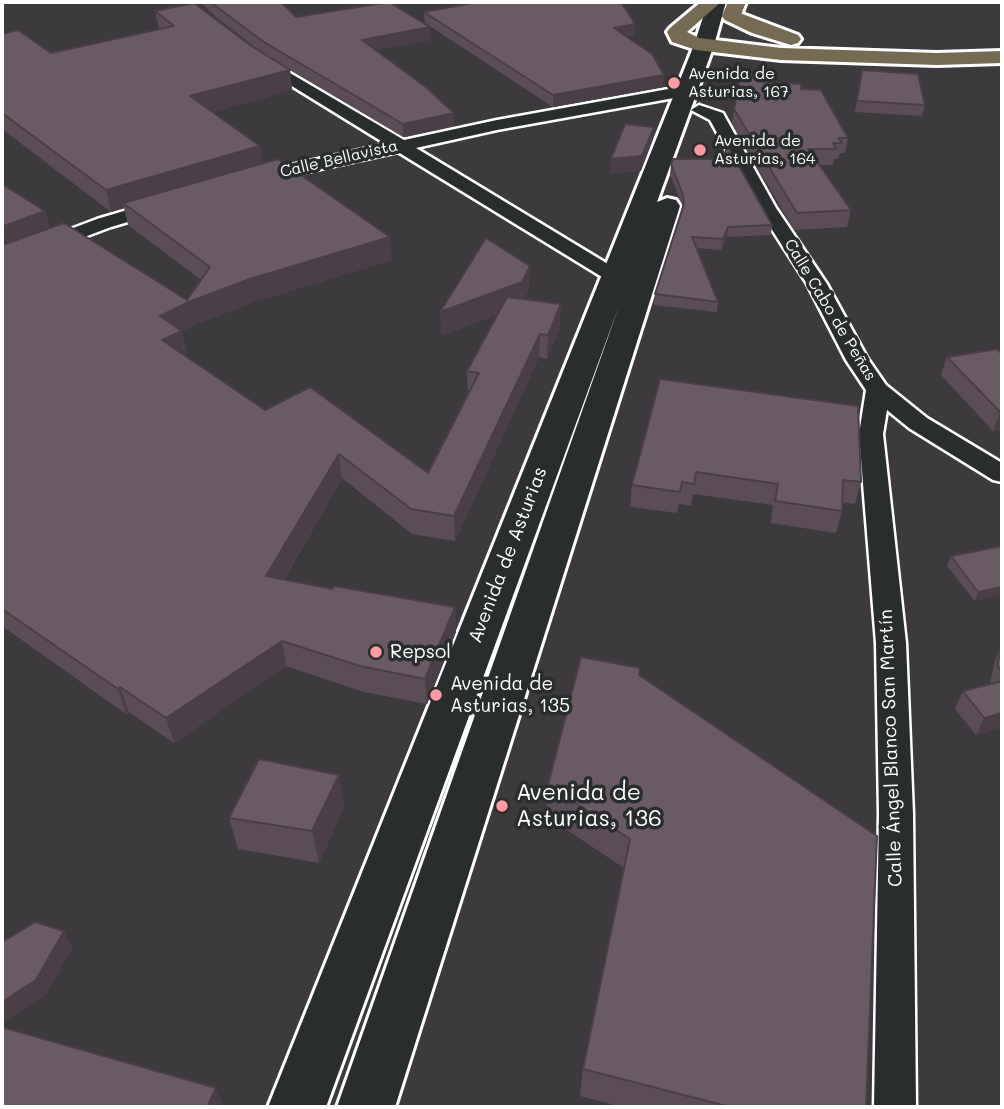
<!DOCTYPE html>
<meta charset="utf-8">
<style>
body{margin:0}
#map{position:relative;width:1004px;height:1109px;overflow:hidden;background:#3d3a3e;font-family:Mali,sans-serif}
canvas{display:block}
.frame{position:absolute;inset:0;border:4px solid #fff;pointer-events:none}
</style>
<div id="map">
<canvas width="1004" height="1109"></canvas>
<div class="frame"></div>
</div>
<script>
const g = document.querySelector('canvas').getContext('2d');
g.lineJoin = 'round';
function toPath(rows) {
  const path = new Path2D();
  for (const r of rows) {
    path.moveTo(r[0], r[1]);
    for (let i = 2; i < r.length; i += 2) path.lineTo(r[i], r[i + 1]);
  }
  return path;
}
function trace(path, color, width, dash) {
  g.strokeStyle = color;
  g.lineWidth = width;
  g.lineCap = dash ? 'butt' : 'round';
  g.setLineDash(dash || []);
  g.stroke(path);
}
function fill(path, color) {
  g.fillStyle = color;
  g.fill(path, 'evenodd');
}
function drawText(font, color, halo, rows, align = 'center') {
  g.font = font + ' Mali,sans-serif';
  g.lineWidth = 7;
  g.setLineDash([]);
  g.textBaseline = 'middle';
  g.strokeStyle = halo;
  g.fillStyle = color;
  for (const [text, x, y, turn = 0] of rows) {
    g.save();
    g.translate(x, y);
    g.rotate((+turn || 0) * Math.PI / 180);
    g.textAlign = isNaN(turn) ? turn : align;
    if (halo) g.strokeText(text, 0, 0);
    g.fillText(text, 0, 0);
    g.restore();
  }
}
const street = toPath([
 [261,56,404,140,497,120,685,86,693,91,685,96,497,130,416,148,621,272,624,276,621,280,614,282,607,280,398,152,257,183,251,182,248,178,251,174,386,144,256,64,253,61,261,56],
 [699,105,723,113,725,117,776,208,827,284,868,359,886,385,927,418,1002,463,1002,482,993,480,909,428,887,410,883,434,906,643,913,814,916,1107,874,1107,879,814,876,643,859,434,866,390,846,360,807,284,758,208,710,120,691,110,699,105],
 [161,200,168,202,170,206,168,210,111,227,2,268,2,255,97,219,161,200]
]);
const secondary = toPath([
 [708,2,726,2,714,45,657,202,667,198,676,200,680,206,395,1107,337,1107,619,306,326,1107,268,1107,694,45,708,2]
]);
const primary = toPath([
 [728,2,746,2,739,20,725,20,722,16,728,2]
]);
const highway = toPath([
 [701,2,721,2,687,32,699,38,781,48,937,53,1002,51,1002,63,937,65,781,60,696,50,672,42,667,32,670,28,701,2],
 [732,10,798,35,801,39,798,43,791,45,752,33,725,20,722,16,725,12,732,10]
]);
trace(street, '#fff', 5);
trace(secondary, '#fff', 6);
trace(primary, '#fff', 6);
trace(highway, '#fff', 6);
fill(street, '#2a2d2e');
fill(secondary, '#2a2d2e');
fill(primary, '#756b52');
fill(highway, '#756b52');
fill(toPath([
 [200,2,281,2,296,17,431,40,375,50,454,126,403,137,265,55,216,17],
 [155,11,250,45,290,70,292,90,212,112,263,163,392,260,254,302,194,325,182,331,187,354,185,356,265,410,428,473,468,395,467,371,498,314,441,336,529,289,524,299,560,328,547,359,539,357,455,541,412,534,342,478,284,580,333,589,455,607,456,632,427,704,364,692,286,666,174,743,129,712,126,714,2,626,2,184,45,211,50,228,187,300,201,280,128,225,124,208,111,212,2,129,2,34,51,53,159,29],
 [424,12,635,24,634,35,626,37,663,87,553,107,425,23],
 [862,70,925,105,922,116,855,112],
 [768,82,801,89,848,138,845,153,840,153,838,159,834,159,833,165,819,165,851,210,847,227,794,230,732,124,734,109],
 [671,164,772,225,771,235,727,237,721,250,696,248,718,302,717,312,654,305,655,294,682,208,682,205,670,174],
 [1002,354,1002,429,993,431,941,375,947,357],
 [660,379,861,482,855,504,842,502,842,511,836,533,771,523,773,505,693,494,691,506,679,504,677,513,630,507,632,485],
 [1002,546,975,601,947,566,951,556],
 [1002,645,1002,728,976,735,955,709,963,691,990,684,995,660],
 [640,668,639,675,866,1107,621,1107,580,1096,583,1069,624,868,546,816,548,785],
 [339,775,344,807,319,863,238,849,229,818]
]), '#5b4d56');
fill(toPath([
 [635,24,634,35,613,40,614,28],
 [430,27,431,40,363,53,362,40],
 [290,70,292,90,193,117,190,96],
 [664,75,663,87,553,107,553,95],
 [454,113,454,126,403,137,403,124],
 [654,127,652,142,641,171,610,174,611,159],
 [260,146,263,167,123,203,124,208,111,212,106,190],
 [45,211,52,233,2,252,2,227],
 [728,227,727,237,721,250,723,239],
 [390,237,392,260,254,302,194,325,182,331,187,354,168,364,162,340,160,316,189,302,250,279],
 [530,266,529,289,522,305,441,336,440,312],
 [561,304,560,328,547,359,548,335],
 [540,334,539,357,455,541,454,516],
 [1002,411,1002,429,993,431,1000,412],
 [339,454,342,478,271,601,266,576],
 [1002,587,1002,595,975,601,978,592],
 [455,607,456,632,427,704,425,679],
 [282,641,286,666,174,743,166,718],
 [120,687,129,712,126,714,118,689],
 [1002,713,1002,728,976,735,984,718],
 [339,775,344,807,319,863,312,831],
 [64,931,73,948,45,996,2,1024,2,1002],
 [216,1088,222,1103,220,1107,207,1107]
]), '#4a3f46');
const building = toPath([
 [210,2,281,2,296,17,389,2,430,27,362,40,427,88,454,113,403,124,264,42,210,2],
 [477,2,621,2,635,24,614,28,652,54,664,75,553,95,424,12,477,2],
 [194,3,250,45,290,70,190,96,260,146,106,190,2,113,2,34,18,30,51,53,174,26,155,11,194,3],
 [862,70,918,74,925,105,857,101,862,70],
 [741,74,769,76,768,82,801,84,801,89,821,90,848,138,838,138,842,143,833,143,836,149,808,149,851,210,797,213,734,109,741,74],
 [625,124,654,127,642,156,611,159,625,124],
 [727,145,772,225,728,227,723,239,692,237,718,302,655,294,684,204,683,195,671,164,673,159,724,159,727,145],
 [278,159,390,237,250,279,189,302,160,316,182,331,162,340,265,410,310,387,428,473,479,373,467,371,507,297,561,304,548,335,540,334,454,516,411,509,339,454,266,576,333,589,334,586,455,607,425,679,360,666,282,641,166,718,120,687,118,689,2,609,2,245,64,223,187,300,210,267,123,203,278,159],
 [2,184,45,211,2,227,2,184],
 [486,238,530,266,522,282,440,312,486,238],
 [997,349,1002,354,1002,411,1000,412,947,357,997,349],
 [660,379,858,406,861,482,843,480,842,511,775,501,778,484,696,472,694,484,682,482,680,492,632,485,660,379],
 [1002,546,1002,587,978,592,951,556,1002,546],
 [1002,646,1002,671,997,665,1002,646],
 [581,657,640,668,639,675,877,836,866,1107,730,1107,583,1069,630,839,548,785,581,657],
 [1002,681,1002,713,984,718,963,691,1002,681],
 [259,759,339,775,312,831,229,818,259,759],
 [35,922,64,931,36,980,2,1002,2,942,35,922],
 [2,1027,216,1088,207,1107,2,1107,2,1027]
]);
fill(building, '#6a5a64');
trace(building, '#4a3f46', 2);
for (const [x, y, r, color] of [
 [674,83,7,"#ff9aa2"],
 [700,150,7,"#ff9aa2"],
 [376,652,7,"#ff9aa2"],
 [436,695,7,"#ff9aa2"],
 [502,806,7,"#ff9aa2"]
]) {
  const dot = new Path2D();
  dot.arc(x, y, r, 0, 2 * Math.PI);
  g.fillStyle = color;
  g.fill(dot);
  trace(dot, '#2a2d2e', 2.5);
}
drawText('16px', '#fff', '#2a2d2e', [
 ["Avenida de",688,74],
 ["Asturias, 167",688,92],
 ["Avenida de",714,141],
 ["Asturias, 164",714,159]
], 'left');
drawText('16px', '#fff', '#2a2d2e', [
 ["Calle Bellavista",339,159,-13],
 ["Calle Cabo de Peñas",830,310,59]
]);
drawText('19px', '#fff', '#2a2d2e', [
 ["Avenida de Asturias",508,555,-69],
 ["Calle Ángel Blanco San Martín",891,748,-92]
]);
drawText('19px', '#fff', '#2a2d2e', [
 ["Repsol",390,652],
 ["Avenida de",450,684],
 ["Asturias, 135",450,706]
], 'left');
drawText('23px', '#fff', '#2a2d2e', [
 ["Avenida de",516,793],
 ["Asturias, 136",516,819]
], 'left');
</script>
